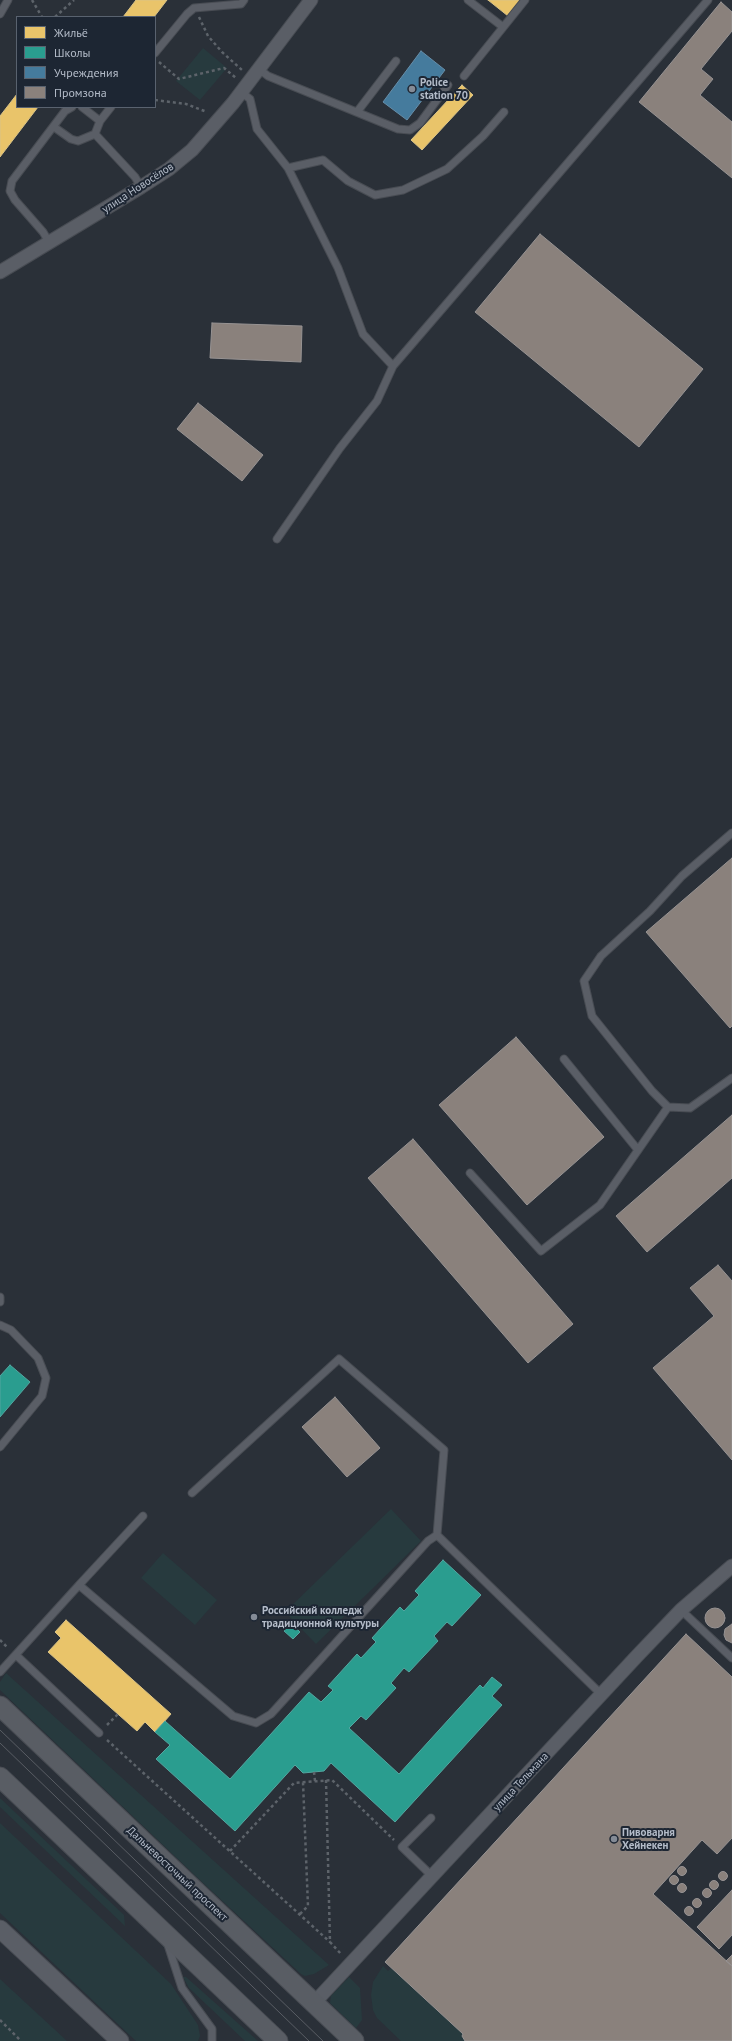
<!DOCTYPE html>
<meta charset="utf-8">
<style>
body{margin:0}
#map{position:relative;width:732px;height:2041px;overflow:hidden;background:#2a3038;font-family:"PT Sans",sans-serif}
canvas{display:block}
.legend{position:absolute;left:16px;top:16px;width:140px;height:92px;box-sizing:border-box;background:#1d2633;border:1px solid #59626f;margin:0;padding:5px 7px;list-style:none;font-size:12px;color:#b4bcc9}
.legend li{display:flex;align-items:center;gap:8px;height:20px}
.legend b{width:20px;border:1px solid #59626f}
</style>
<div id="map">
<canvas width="732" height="2041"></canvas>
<ul class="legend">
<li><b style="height:11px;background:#e9c46a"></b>Жильё</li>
<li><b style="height:11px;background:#2a9d8f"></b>Школы</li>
<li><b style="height:11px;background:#457b9d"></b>Учреждения</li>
<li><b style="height:11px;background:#8a817c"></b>Промзона</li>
</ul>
</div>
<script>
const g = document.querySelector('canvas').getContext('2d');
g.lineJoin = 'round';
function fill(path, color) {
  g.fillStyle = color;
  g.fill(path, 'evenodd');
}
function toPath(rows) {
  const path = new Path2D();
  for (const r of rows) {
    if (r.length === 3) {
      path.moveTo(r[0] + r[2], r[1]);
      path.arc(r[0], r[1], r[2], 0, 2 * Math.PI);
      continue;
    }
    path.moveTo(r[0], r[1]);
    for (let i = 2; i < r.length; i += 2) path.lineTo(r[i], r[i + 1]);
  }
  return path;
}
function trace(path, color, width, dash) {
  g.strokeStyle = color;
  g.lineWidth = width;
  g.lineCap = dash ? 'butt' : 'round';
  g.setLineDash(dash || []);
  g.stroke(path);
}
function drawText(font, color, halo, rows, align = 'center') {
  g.font = font + ' "PT Sans",sans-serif';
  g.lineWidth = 4;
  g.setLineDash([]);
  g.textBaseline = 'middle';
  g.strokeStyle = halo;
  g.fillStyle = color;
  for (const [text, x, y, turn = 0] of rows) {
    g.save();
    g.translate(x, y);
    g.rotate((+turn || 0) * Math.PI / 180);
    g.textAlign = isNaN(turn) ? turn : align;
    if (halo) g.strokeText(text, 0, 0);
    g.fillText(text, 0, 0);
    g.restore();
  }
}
fill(toPath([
 [203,48,227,68,200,100,176,81],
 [391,1509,421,1541,316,1644,285,1612],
 [163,1553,217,1600,195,1625,141,1578],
 [6,1673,329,1965,314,1974,305,1976,301,1974,202,1882,0,1690,0,1682],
 [0,1798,124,1915,125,1926,0,1807],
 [0,1823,171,1984,198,2025,200,2036,198,2041,136,2041,0,1913],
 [383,1966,388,1971,391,1968,463,2034,462,2036,465,2041,401,2041,377,2018,373,2010,371,1995,373,1982],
 [183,1977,186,1977,258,2041,245,2041,189,1988],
 [349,1977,360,1988,362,2020,356,2028,330,2003,331,1996],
 [0,1979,67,2041,0,2041]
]), '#273a3e');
const homes = toPath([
 [136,0,167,0,154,17,123,17,136,0],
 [488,0,521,0,508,16,488,0],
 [462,85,473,95,422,150,411,140,462,85],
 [17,94,17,107,38,107,0,157,0,116,17,94],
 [66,1620,171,1714,155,1732,145,1722,137,1731,48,1652,61,1638,55,1632,66,1620]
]);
fill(homes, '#e9c46a');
trace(homes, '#d9c286', 1);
const schools = toPath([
 [10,1365,30,1382,0,1417,0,1376,10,1365],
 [443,1560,481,1595,452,1626,447,1622,434,1636,438,1641,409,1672,404,1668,391,1683,396,1688,366,1720,361,1716,349,1728,399,1774,480,1685,483,1688,492,1677,502,1685,492,1696,502,1705,395,1822,331,1763,324,1771,303,1773,295,1765,235,1831,156,1759,170,1745,155,1732,165,1721,230,1779,309,1692,321,1702,333,1690,328,1686,357,1654,361,1658,376,1642,372,1638,400,1607,404,1611,419,1595,415,1591,443,1560],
 [291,1623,300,1632,293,1639,284,1631,291,1623]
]);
fill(schools, '#2a9d8f');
trace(schools, '#53a6a0', 1);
const public = toPath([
 [421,51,445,70,407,120,383,102,421,51]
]);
fill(public, '#457b9d');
trace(public, '#668eaa', 1);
const industry = toPath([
 [721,2,732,12,732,31,701,69,713,79,700,95,732,122,732,178,639,102,721,2],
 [540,234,703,369,639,447,475,312,540,234],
 [212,323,302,326,301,362,210,358,212,323],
 [198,403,263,455,242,481,177,429,198,403],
 [732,858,732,1026,730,1028,646,932,732,858],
 [516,1037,604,1137,527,1205,439,1105,516,1037],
 [732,1115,732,1178,647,1252,616,1216,732,1115],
 [413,1139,573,1324,528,1363,368,1178,413,1139],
 [718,1265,732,1281,732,1460,653,1368,714,1316,690,1288,718,1265],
 [335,1397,380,1448,347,1477,302,1427,335,1397],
 [715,1618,10],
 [732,1624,732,1643,726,1640,724,1635,725,1629,732,1624],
 [686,1634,732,1677,732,1838,717,1854,702,1840,653,1894,732,1966,732,2041,465,2041,462,2036,463,2034,385,1962,686,1634],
 [682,1871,4.5],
 [723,1876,4.5],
 [674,1880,4.5],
 [714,1885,4.5],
 [682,1888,4.5],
 [707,1893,4.5],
 [732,1890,732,1935,719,1949,697,1927,732,1890],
 [697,1903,4.5],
 [689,1911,4.5],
 [732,1955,732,1966,726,1961,732,1955]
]);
fill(industry, '#8a817c');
trace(industry, '#979393', 1);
const service = toPath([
 [468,0,503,27],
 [0,14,8,0],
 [155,53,187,14,194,8,241,4,244,0],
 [259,69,268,76,398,129,410,130,420,123,448,85],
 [464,76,525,0],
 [241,92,250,99,257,129,288,168,323,160,348,181,375,195,403,190,447,169,483,136,504,112],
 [82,107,100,121],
 [111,107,100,121,95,134,135,177,141,187],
 [357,112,396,61],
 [54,127,71,139,78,141,95,134],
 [49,242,43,232,15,200,10,191,12,181,65,111,72,107],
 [393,366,708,0],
 [277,539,340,448,377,401,393,366,363,334,338,268,288,168],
 [732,833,682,876,650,911,601,956,584,981,592,1016,652,1091,668,1107,690,1108,732,1078],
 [564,1059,638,1150],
 [470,1173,541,1251,600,1205,668,1107],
 [0,1297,0,1302],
 [0,1325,11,1330,38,1358,46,1378,42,1396,0,1447],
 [192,1493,339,1359,444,1450,437,1535],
 [79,1585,143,1516],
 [681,1610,732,1658],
 [16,1655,99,1733],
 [0,1672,79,1585,233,1716,256,1723,271,1714,428,1541,437,1535,602,1695],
 [431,1818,402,1847,432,1876],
 [167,1942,182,1988,212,2029,212,2041]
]);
const minor = toPath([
 [0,272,141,187,169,169,192,150,233,103,311,0],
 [314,2003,637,1656,681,1610,732,1566]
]);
const tertiary = toPath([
 [0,1929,120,2041]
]);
const secondary = toPath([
 [0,1706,354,2041],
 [0,1777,278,2041]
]);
trace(service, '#484c53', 9);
trace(minor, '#484c53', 15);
trace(tertiary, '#484c53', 19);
trace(secondary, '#484c53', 21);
trace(toPath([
 [32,0,42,17],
 [55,17,74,0],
 [199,17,208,36,222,52,242,70],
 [159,62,179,79,224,68,236,78],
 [155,100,186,104,207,112],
 [0,1640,8,1648],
 [107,1725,118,1714],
 [107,1740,330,1942],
 [314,1772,315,1781],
 [326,1780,330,1942,341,1954],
 [230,1851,294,1783,332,1780,394,1840],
 [300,1914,308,1906,303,1782],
 [0,2020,21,2041]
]), '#5d636a', 2.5, [3, 3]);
trace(service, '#5a5e66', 7);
trace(minor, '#5a5e66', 13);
trace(tertiary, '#5a5e66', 17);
trace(secondary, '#595d64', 19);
trace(toPath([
 [0,1730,323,2041],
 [0,1743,309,2041]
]), '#595d64', 1);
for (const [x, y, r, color] of [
 [412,89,4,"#848b96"],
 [254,1617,4,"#848b96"],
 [614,1839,4,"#848b96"]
]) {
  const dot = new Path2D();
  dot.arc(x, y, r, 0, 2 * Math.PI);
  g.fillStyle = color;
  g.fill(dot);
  trace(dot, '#1d2633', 1.5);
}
drawText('bold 11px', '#b4bcc9', '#1d2633', [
 ["Police",420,83],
 ["station 70",420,96],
 ["Российский колледж",262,1611],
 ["традиционной культуры",262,1624],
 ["Пивоварня",622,1833],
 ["Хейнекен",622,1846]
], 'left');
drawText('11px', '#b4bcc9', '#1d2633', [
 ["улица Новосёлов",138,188,-33],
 ["улица Тельмана",521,1782,-47],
 ["Дальневосточный проспект",177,1874,43]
]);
</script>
